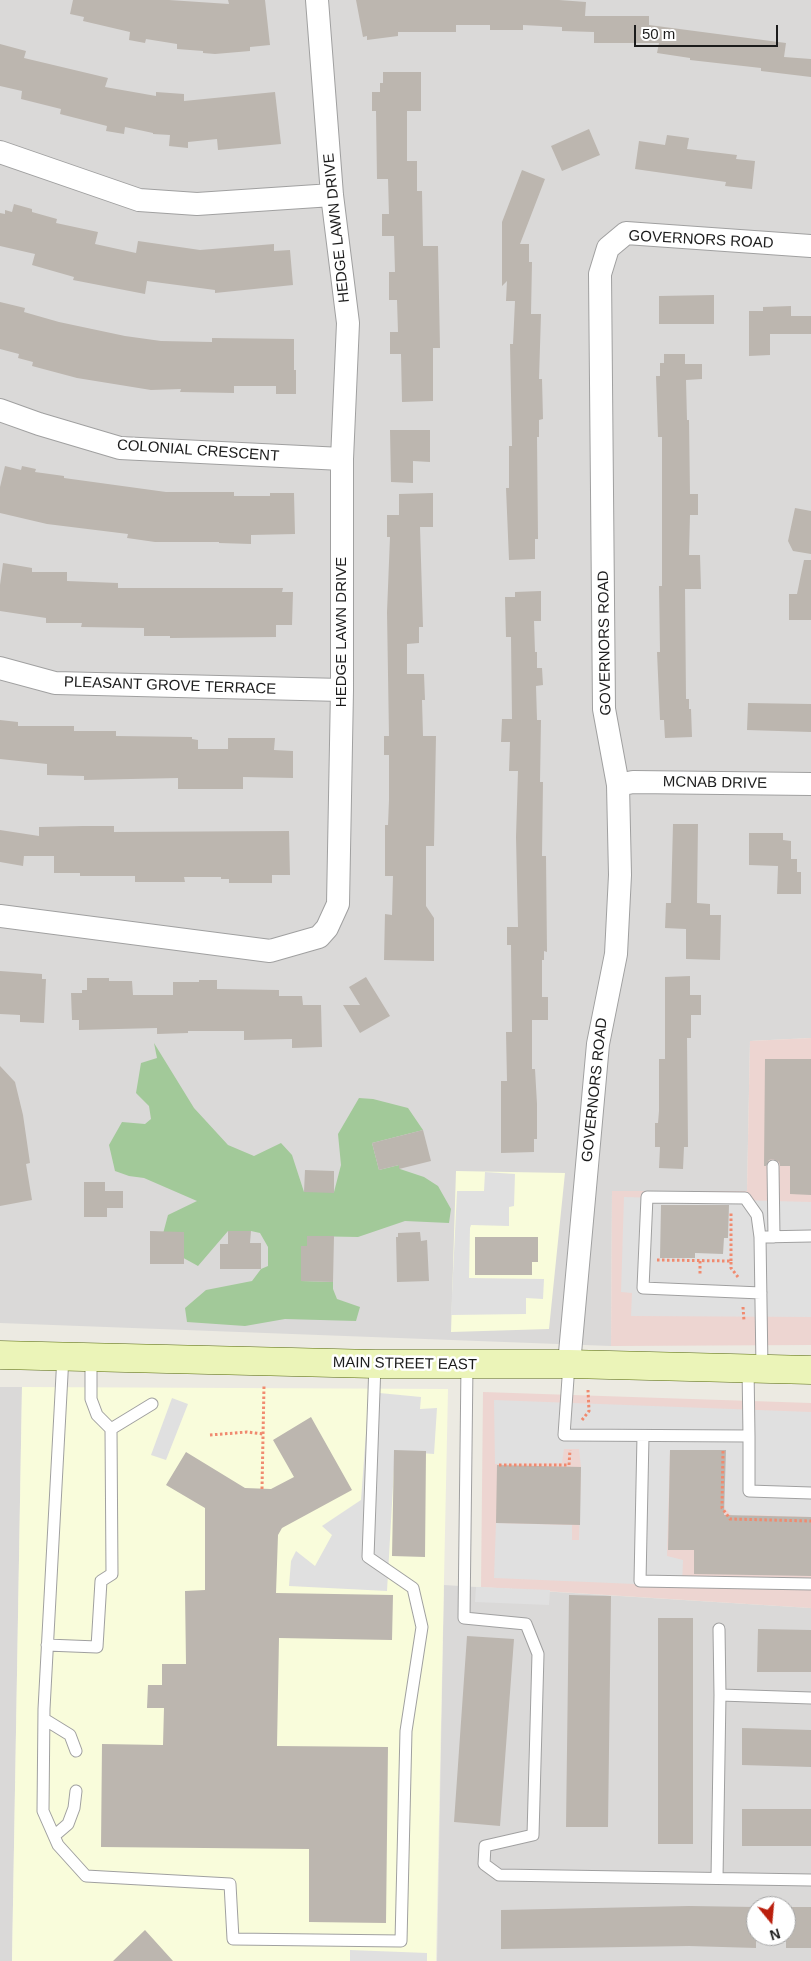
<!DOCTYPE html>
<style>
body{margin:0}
#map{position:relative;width:811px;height:1961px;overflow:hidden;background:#eceae2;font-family:Arial,sans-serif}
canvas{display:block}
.north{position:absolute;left:746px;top:1896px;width:50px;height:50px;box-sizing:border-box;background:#fff;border:1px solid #a4a4a4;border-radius:50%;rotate:163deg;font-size:14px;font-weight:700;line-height:20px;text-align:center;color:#1c1c1c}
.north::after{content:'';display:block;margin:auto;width:18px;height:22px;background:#ba1f0d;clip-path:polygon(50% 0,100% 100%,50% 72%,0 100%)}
.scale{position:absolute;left:634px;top:25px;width:144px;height:22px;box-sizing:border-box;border:2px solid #1c1c1c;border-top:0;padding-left:6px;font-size:15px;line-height:18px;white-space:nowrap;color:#1c1c1c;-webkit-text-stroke:4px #fff;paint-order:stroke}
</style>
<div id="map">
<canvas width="811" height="1961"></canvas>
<div class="north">N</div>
<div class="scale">50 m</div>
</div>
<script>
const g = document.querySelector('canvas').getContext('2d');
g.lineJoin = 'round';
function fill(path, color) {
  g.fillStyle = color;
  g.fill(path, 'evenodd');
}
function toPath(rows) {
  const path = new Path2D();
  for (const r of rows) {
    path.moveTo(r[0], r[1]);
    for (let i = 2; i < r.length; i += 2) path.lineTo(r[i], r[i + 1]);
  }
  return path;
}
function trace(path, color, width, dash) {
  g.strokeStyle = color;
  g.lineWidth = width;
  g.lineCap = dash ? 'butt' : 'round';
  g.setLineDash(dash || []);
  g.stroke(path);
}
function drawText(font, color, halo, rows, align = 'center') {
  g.font = font + ' Arial,sans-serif';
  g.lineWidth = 5;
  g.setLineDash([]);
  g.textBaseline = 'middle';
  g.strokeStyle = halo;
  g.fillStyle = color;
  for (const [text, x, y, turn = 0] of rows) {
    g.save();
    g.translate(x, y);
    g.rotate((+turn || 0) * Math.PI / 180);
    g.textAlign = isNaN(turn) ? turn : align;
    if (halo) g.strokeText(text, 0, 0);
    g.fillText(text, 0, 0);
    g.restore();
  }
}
fill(toPath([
 [0,0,811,0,811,1038,750,1041,747,1191,612,1192,611,1346,0,1323],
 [0,1387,22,1387,12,1961,0,1961],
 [444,1585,811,1608,811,1961,437,1961],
 [756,1906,786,1906,786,1936,756,1936]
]), '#dad9d8');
fill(toPath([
 [811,1038,811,1345,611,1346,612,1191,747,1191,750,1041],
 [483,1392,811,1403,811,1608,481,1587]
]), '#edd5d1');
fill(toPath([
 [456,1171,565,1173,549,1329,451,1332],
 [22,1387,448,1389,436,1961,12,1961]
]), '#f9fcdb');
fill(toPath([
 [154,1043,194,1108,228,1145,254,1156,281,1143,292,1155,304,1192,334,1192,341,1165,338,1134,359,1098,373,1099,408,1108,423,1130,372,1143,379,1170,399,1165,400,1169,424,1177,438,1186,451,1209,449,1223,405,1221,358,1237,307,1236,307,1246,301,1247,301,1281,333,1282,333,1289,337,1299,360,1307,356,1321,285,1319,245,1326,187,1322,185,1308,206,1290,252,1281,261,1269,268,1266,268,1247,260,1233,251,1231,228,1231,198,1266,160,1245,168,1215,197,1201,144,1178,129,1176,115,1171,109,1145,122,1122,145,1124,151,1119,149,1106,136,1093,141,1063,157,1058]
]), '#a2c999');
fill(toPath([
 [485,1172,515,1174,514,1206,509,1207,509,1226,471,1225,470,1228,469,1278,544,1279,543,1299,526,1298,526,1314,451,1315,457,1191,484,1191],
 [624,1197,811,1202,811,1317,631,1316,632,1293,621,1292],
 [369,1392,421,1397,420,1409,437,1408,434,1454,395,1451,387,1591,289,1586,291,1561,296,1551,315,1566,332,1535,322,1526,361,1500],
 [172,1398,188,1404,166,1460,151,1455],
 [494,1400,811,1412,811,1517,752,1515,733,1517,670,1450,667,1556,683,1560,682,1586,494,1578,496,1523,572,1525,572,1540,579,1540,581,1467,579,1449,564,1449,562,1463,495,1464],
 [476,1587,550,1590,549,1605,475,1602],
 [350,1950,427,1953,427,1961,350,1961]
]), '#e0e0e0');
fill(toPath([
 [73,0,169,0,229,4,228,0,265,0,270,45,250,47,250,51,215,54,203,53,203,51,177,49,177,44,146,39,145,43,129,40,130,32,83,21,84,17,70,14],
 [356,0,559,0,586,2,585,16,649,16,649,25,786,43,784,57,811,59,811,77,761,71,761,68,690,60,690,58,657,53,659,43,594,43,594,32,562,31,562,27,523,25,523,30,490,30,490,25,456,25,456,32,398,32,398,36,367,40,367,36,363,37],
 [0,44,26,51,24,58,108,78,105,87,156,96,156,92,184,94,184,101,275,92,281,144,218,150,217,139,188,142,188,148,169,146,170,135,153,134,153,133,125,127,124,134,106,131,107,126,60,114,61,109,21,99,22,91,0,86],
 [383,72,421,72,421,111,407,111,407,161,417,161,417,191,422,191,423,246,438,246,440,348,433,348,433,401,402,402,401,354,390,354,390,332,398,332,397,300,389,300,389,272,395,272,394,236,382,236,382,214,389,214,388,179,377,179,376,111,372,111,372,92,380,92,380,83,383,83],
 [589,129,600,155,562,171,551,146],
 [667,135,689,138,687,149,737,155,736,159,755,161,752,189,725,186,726,182,635,169,639,141,665,145],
 [522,170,545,179,520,244,529,244,529,262,532,262,531,314,541,314,539,379,542,379,543,419,539,420,539,437,537,437,538,539,535,539,535,559,509,560,506,488,509,488,509,446,512,446,510,344,513,344,515,301,506,301,507,281,502,286,502,222],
 [14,204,32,209,32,212,57,219,56,223,98,232,95,244,136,253,138,241,200,250,274,244,274,251,290,250,293,285,215,293,215,290,147,281,145,294,73,280,74,277,32,265,35,254,0,246,0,213,5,214,5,210,12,212],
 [714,295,714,324,659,324,659,296],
 [0,302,25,308,24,312,59,322,125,336,161,341,212,342,212,338,294,339,294,370,296,370,296,394,276,394,276,386,234,386,234,393,180,392,181,389,151,390,77,378,32,366,33,362,18,358,19,354,0,349],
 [791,306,791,316,811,316,811,334,770,334,770,355,749,356,749,311,763,311,763,307],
 [664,354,685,354,685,364,702,364,702,379,686,380,687,420,689,420,690,494,698,494,698,515,690,515,689,555,700,555,701,589,685,589,686,699,689,699,689,709,691,709,692,737,665,738,664,720,660,720,657,652,660,652,659,586,662,586,662,437,658,437,656,376,660,376,660,363,664,363],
 [390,430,430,430,430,462,413,461,413,483,391,482],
 [5,466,21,470,22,466,36,469,35,472,64,476,64,478,166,492,234,492,234,496,270,496,270,493,294,493,295,534,251,535,251,544,219,543,219,542,155,542,127,538,128,534,47,524,0,513,0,487],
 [433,493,433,527,420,527,423,627,419,627,419,643,407,644,407,674,424,674,425,700,422,700,423,736,436,736,434,846,426,846,426,906,434,918,434,961,384,960,385,914,392,915,393,876,385,876,385,825,388,825,389,800,389,755,384,755,384,736,389,736,387,612,390,537,387,537,387,515,399,515,399,494],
 [795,508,811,511,811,554,793,551,788,541],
 [804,560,811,560,811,620,789,620,789,594,797,594],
 [3,563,32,568,32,572,67,572,67,581,118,583,118,588,283,588,282,592,293,592,292,625,276,625,276,637,170,638,170,636,144,636,144,628,81,627,82,623,46,623,46,618,0,611,0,585],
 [541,591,541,621,534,621,535,652,537,652,537,668,542,668,543,685,536,686,537,720,541,720,540,782,543,782,542,856,546,856,547,952,544,951,544,960,542,960,542,997,548,997,548,1020,532,1020,532,1069,535,1069,537,1104,537,1139,534,1139,534,1152,501,1153,501,1081,507,1081,506,1032,512,1032,511,945,507,945,507,927,518,927,516,837,518,771,509,771,510,742,501,742,502,719,512,719,511,637,506,637,505,597,515,597,515,592],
 [748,703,811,704,811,732,747,730],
 [0,720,18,722,18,726,74,726,74,731,116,731,116,736,192,737,192,739,198,740,198,749,228,749,228,738,275,738,274,750,293,751,293,778,243,777,243,789,178,789,178,778,84,780,84,776,47,775,47,764,0,759],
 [673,824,698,824,697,903,710,904,710,915,721,915,720,960,686,959,686,929,665,928,666,903,671,903],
 [83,826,114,826,114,832,289,831,290,875,272,875,272,883,229,883,229,879,221,879,221,877,184,877,185,882,135,882,135,876,80,876,80,873,54,873,54,856,24,856,23,866,0,862,0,830,39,836,39,827],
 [749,833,783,833,783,840,791,841,791,859,797,859,797,872,801,872,801,894,777,894,778,866,749,865],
 [0,971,42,974,42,979,46,979,44,1023,20,1022,20,1015,0,1014],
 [690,976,690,995,701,995,701,1015,691,1015,691,1038,687,1038,688,1147,684,1147,683,1169,659,1168,660,1147,655,1147,655,1123,658,1123,659,1111,659,1059,665,1059,665,977],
 [366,977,390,1016,360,1033,343,1005,360,1005,349,987],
 [87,978,109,978,109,981,132,981,133,995,173,995,173,982,199,982,199,980,217,980,217,989,279,990,279,996,302,996,303,1005,321,1005,322,1047,292,1048,292,1039,244,1040,244,1031,188,1031,188,1033,157,1034,157,1028,79,1030,79,1020,72,1020,71,993,82,993,82,990,87,990],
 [765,1059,811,1059,811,1195,790,1194,790,1166,780,1166,779,1162,773,1159,769,1160,766,1166,764,1166],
 [0,1066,15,1082,23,1115,30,1163,26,1164,32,1200,0,1206],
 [423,1130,431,1161,399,1169,399,1165,379,1170,372,1143],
 [305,1170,334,1171,334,1193,304,1192],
 [84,1182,105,1182,105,1191,123,1191,123,1208,107,1208,107,1217,84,1217],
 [661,1205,729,1205,728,1238,724,1238,723,1254,695,1253,695,1258,660,1258],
 [150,1231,184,1232,184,1264,150,1264],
 [228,1231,251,1231,250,1243,261,1243,261,1269,220,1269,220,1244,228,1244],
 [420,1232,421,1241,427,1240,429,1281,397,1282,396,1237,398,1237,398,1233],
 [307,1236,334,1236,333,1282,301,1281,301,1246,307,1246],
 [475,1237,538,1237,538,1262,532,1262,532,1275,475,1275],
 [311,1417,352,1490,282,1528,278,1535,276,1593,393,1595,392,1640,279,1638,277,1746,388,1747,386,1923,309,1922,309,1849,101,1847,102,1744,163,1745,164,1708,147,1708,148,1685,162,1685,162,1664,186,1664,185,1591,205,1590,205,1508,166,1485,186,1452,245,1488,271,1489,294,1477,273,1440],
 [394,1450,426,1451,425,1557,392,1556],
 [670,1450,726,1450,724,1515,811,1517,811,1576,694,1574,694,1550,668,1550],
 [497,1465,581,1467,580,1525,496,1523],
 [569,1595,611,1596,608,1827,566,1827],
 [658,1618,693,1618,693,1844,658,1844],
 [758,1629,811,1630,811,1672,757,1672],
 [467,1636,514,1639,500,1826,454,1822],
 [742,1728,811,1730,811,1767,742,1765],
 [742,1809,811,1809,811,1846,742,1846],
 [689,1906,756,1907,756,1948,689,1946,501,1949,501,1910],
 [786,1907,811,1907,811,1948,786,1948],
 [145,1930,173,1961,113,1961]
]), '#bcb6af');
const lane = toPath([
 [773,1166,774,1237],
 [760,1237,757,1215,745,1198,647,1197,643,1288,761,1293],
 [63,1356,44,1709,43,1811,58,1845,86,1876,230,1884,233,1939,401,1941,406,1731,422,1627,413,1588,368,1557,375,1364],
 [569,1364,564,1435,749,1436,748,1367],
 [467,1365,464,1618,526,1624,538,1654,533,1835,485,1846,484,1864,499,1875,811,1880],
 [762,1368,760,1237,811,1236],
 [111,1429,152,1404],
 [643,1436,640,1581,811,1584],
 [749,1436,749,1491,811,1493],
 [47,1645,97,1647,101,1581,112,1574,111,1429,97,1415,91,1399,91,1357],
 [720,1695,811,1698],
 [44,1719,70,1735,76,1751],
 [54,1836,68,1824,74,1808,76,1791],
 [717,1878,720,1695,719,1629]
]);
const street = toPath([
 [0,152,139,200,197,204,332,195],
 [0,410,39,424,120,448,342,459],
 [0,668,55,683,342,690],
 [618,785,633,782,811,784],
 [0,916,270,951,319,937,327,928,338,904,342,690,342,459,348,323,332,195,317,0],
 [569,1364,598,1044,616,954,620,875,618,785,604,709,600,274,608,248,626,233,811,246]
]);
const secondary = toPath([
 [0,1355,375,1364,569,1364,811,1370]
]);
trace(lane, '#a0a0a0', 13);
trace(street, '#a0a0a0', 24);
trace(secondary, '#56690c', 29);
trace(toPath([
 [657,1260,731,1261,731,1268,738,1277],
 [700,1261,700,1275],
 [731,1261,731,1212],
 [743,1307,744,1321],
 [582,1420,589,1411,588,1390],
 [210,1435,247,1432,263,1434],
 [723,1451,722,1508,730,1519,811,1521],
 [499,1465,569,1465,570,1450],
 [262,1489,264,1385]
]), '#f08a6f', 3, [2.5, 2.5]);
trace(lane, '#fff', 11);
trace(street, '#fff', 22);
trace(secondary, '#ebf4b8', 28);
drawText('15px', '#1c1c1c', '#fff', [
 ["HEDGE LAWN DRIVE",337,228,-96],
 ["GOVERNORS ROAD",701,240,3],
 ["COLONIAL CRESCENT",198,451,4],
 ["HEDGE LAWN DRIVE",342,632,-90],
 ["GOVERNORS ROAD",605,643,-91],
 ["PLEASANT GROVE TERRACE",170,686,2],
 ["MCNAB DRIVE",715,783,1],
 ["GOVERNORS ROAD",595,1090,-84],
 ["MAIN STREET EAST",405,1364,1]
]);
</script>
